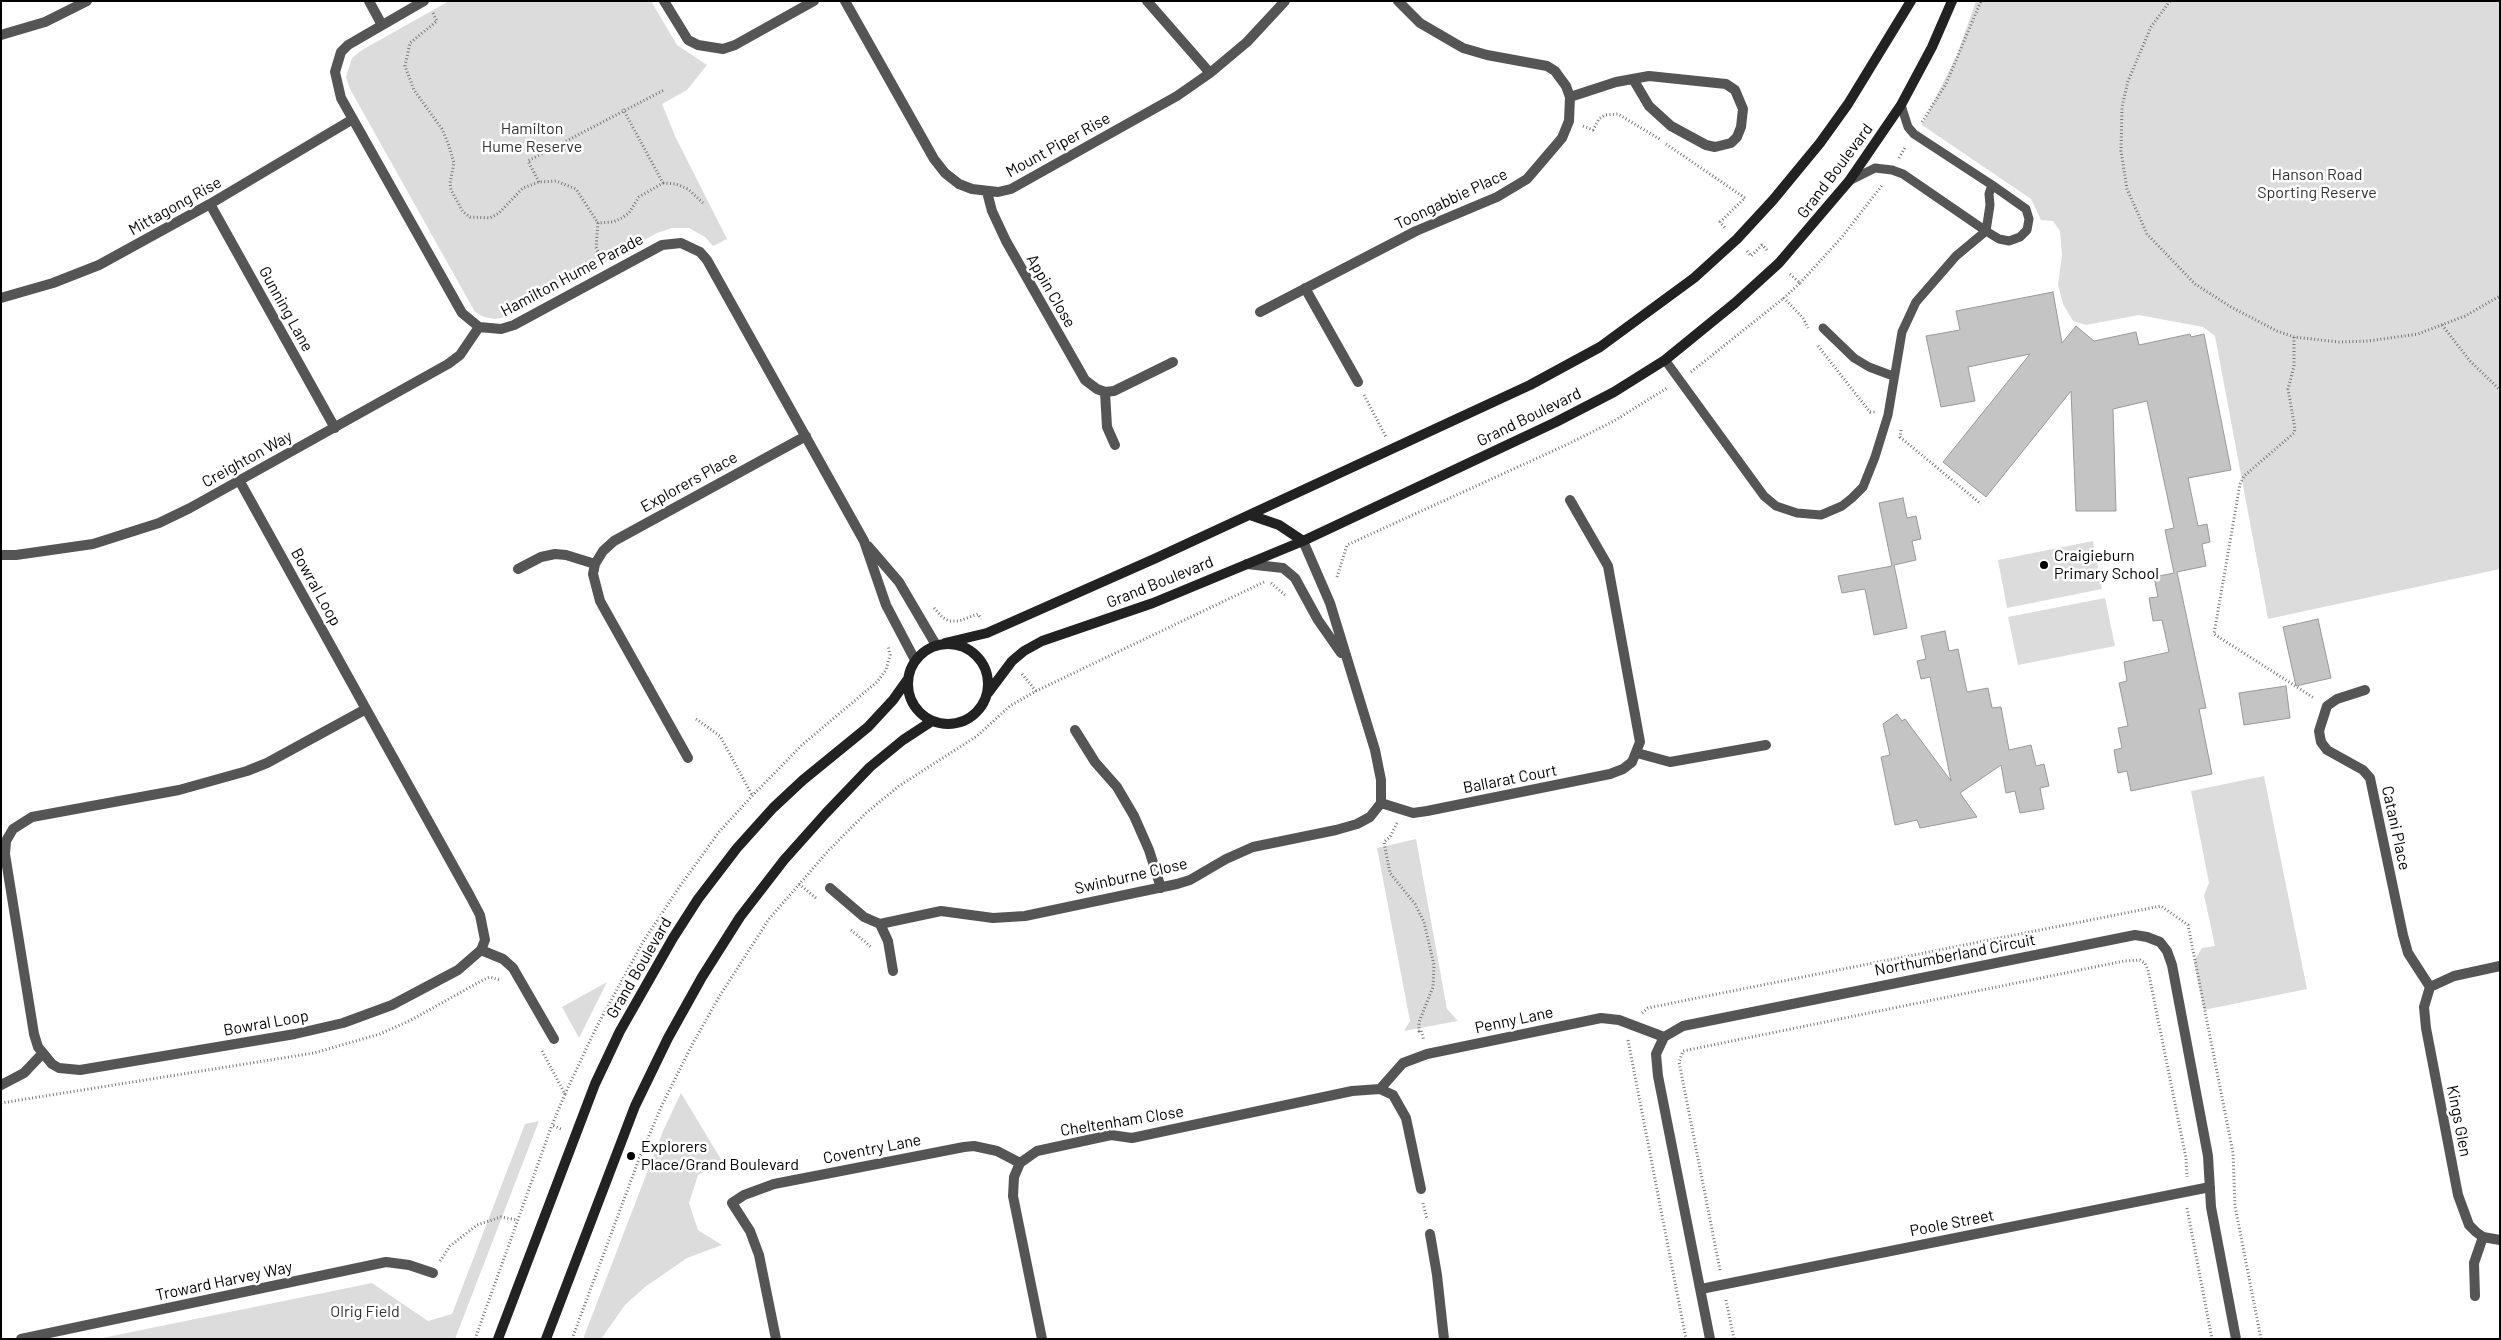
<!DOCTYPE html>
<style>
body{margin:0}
#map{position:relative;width:2501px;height:1340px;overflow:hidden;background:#fff;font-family:Barlow,sans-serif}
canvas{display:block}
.frame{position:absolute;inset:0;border:2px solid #000;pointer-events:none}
</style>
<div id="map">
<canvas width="2501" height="1340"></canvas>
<div class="frame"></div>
</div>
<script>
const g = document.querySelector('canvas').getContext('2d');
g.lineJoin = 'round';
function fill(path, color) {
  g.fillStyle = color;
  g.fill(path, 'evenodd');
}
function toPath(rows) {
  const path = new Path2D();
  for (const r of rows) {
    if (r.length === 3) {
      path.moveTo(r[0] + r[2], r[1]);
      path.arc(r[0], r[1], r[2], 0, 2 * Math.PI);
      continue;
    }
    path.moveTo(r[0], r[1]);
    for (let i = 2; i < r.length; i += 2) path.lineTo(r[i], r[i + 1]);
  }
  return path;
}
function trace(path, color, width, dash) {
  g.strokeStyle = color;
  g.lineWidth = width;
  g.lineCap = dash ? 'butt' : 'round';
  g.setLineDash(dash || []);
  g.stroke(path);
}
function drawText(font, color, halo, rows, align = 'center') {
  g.font = font + ' Barlow,sans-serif';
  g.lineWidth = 5;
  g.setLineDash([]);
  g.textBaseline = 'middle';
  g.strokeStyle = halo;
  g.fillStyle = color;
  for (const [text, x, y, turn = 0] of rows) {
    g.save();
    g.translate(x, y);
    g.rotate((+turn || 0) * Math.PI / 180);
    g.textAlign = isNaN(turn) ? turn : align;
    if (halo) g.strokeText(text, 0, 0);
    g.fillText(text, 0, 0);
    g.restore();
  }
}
fill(toPath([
 [449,1,651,1,677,45,707,65,687,90,662,104,675,136,727,239,713,246,705,237,689,228,672,228,657,233,506,317,495,319,484,317,475,312,350,89,346,77,352,58,362,50],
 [1976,1,2500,1,2500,569,2268,619,2215,336,2203,327,2139,315,2086,325,2073,321,2063,304,2058,285,2062,255,2060,231,2053,221,2041,220,2031,199,1922,125,1957,55],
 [2093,541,2102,589,2007,608,1998,560],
 [2105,598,2115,646,2018,665,2008,617],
 [2264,776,2307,989,2204,1010,2194,961,2202,948,2215,946,2204,895,2209,883,2191,791],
 [1416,839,1447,1009,1458,1021,1404,1031,1410,1021,1377,848],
 [607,982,579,1038,562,1007],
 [681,1093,722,1161,698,1175,689,1203,698,1230,722,1245,687,1258,645,1287,625,1305,601,1339,583,1339,663,1131],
 [539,1121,455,1339,97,1339,372,1283,428,1321,452,1314,525,1124]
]), '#dcdcdc');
const building = toPath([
 [2053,292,2062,343,2076,326,2094,341,2136,332,2139,345,2190,334,2191,337,2204,334,2231,470,2188,478,2198,526,2207,524,2210,542,2202,544,2206,566,2177,572,2206,708,2199,709,2212,774,2131,791,2127,771,2118,773,2114,750,2122,748,2118,728,2128,726,2119,683,2127,681,2124,662,2169,652,2162,620,2153,621,2149,598,2158,597,2154,577,2174,573,2165,530,2174,528,2147,401,2113,409,2116,511,2076,511,2071,391,1986,497,1943,462,2030,354,1968,367,1975,401,1941,407,1926,336,1960,330,1956,311,2053,292],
 [1903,498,1907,518,1916,516,1921,539,1912,541,1916,560,1894,565,1907,628,1874,635,1865,589,1842,593,1838,576,1892,566,1879,503,1903,498],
 [2318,619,2331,678,2296,686,2283,627,2318,619],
 [1945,631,1949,651,1958,649,1967,692,1988,688,1992,708,2001,707,2009,750,2031,745,2036,766,2044,764,2049,786,2040,788,2044,809,2020,813,2015,791,2006,793,2001,765,1960,793,1977,817,1920,828,1917,820,1895,825,1881,757,1890,755,1883,724,1897,714,1902,721,1905,719,1951,781,1930,677,1921,679,1917,661,1926,659,1921,636,1945,631],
 [2286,686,2290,718,2244,725,2239,693,2286,686]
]);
fill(building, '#c4c4c4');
trace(building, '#999', 1);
trace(toPath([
 [2170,1,2151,27,2128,81,2122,107,2121,151,2127,189,2147,234,2195,284,2231,307,2277,331,2294,337,2339,342,2368,341,2418,334,2465,316,2500,296],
 [433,13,437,21,410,43,405,66,414,90,442,129,449,146,454,163,450,183,451,190,463,212,470,217,490,218,499,213,523,188,539,182,556,181,576,189,598,223],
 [1922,122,1946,84,1981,1],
 [1583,126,1593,130,1599,119,1605,115,1618,114,1661,140],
 [1666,144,1745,198,1720,222,1725,228],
 [1899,158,1906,146],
 [539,182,528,161,664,90],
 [663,183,676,184,688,189,703,203],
 [1747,251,1751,256,1762,245,1768,251],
 [602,261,596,247,598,223,613,222,622,218,629,213,639,197,663,183,623,109],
 [1790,274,1800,283,1784,298,1803,318,1808,328],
 [1800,283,1842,237,1883,184],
 [2442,325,2470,361,2500,390],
 [2294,337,2294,366,2288,389,2295,429,2294,433,2244,476,2240,484,2214,634,2314,698],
 [1818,346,1870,412,1875,412],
 [1691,372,1784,298],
 [1364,395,1386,437],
 [1901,430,1900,437,1981,504],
 [1337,577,1347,545,1566,445,1614,421,1667,388],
 [1271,583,1285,595],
 [934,608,942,617,949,621,959,621,978,614,981,619],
 [1022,674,1036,691],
 [696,719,720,736,752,795],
 [1397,823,1390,837,1384,842,1390,873,1415,904,1424,922,1434,965,1433,987,1419,1022,1419,1031,1421,1030,1424,1041],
 [799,884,817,899],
 [851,930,871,947],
 [1642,1013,1648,1008,1702,997,2161,906,2188,925,2233,1153,2235,1206,2261,1339],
 [1628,1040,1686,1339],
 [542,1051,565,1094,552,1125,561,1129],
 [565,1094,596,1028,643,942,680,886,719,832,752,796,802,745,877,682,886,670,890,655,888,646],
 [1,1103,314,1053,380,1034,411,1020,483,980,490,977,500,980],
 [1423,1203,1427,1219],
 [2187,1208,2212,1339],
 [440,1261,450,1246,477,1225,501,1217,517,1220],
 [1720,1270,1679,1062,1683,1051,2124,961,2140,960,2145,963,2148,970,2186,1158,2187,1177],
 [1726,1300,1734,1339],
 [475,1339,552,1125],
 [572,1339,639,1159,662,1105,692,1045,719,997,769,919,829,850,866,813,899,786,977,736,1010,706,1036,691,1264,582]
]), '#777', 3, [1, 2.5]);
trace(toPath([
 [1901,105,1908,127,1914,134,1992,185],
 [1823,328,1854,358,1869,367,1893,376],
 [1665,360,1764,496,1776,506,1797,513,1821,515,1842,506,1852,498,1863,487,1875,457,1888,415,1902,332,1916,302,1956,256,1986,231,1990,205,1989,194,1992,185,2026,209,2029,219,2027,230,2020,237,2009,241,1999,239,1986,231,1903,174,1892,170,1875,168,1849,181]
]), '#555', 9);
trace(toPath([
 [369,1,382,25],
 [424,1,348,45,341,52,335,72,341,98,462,313,479,327,501,329,514,325,662,245,681,243,700,252,707,260,864,541,886,605,915,660],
 [664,1,688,40,698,45,723,49,735,45,814,1],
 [845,1,934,159,945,173,959,184,972,189,998,192,1011,189,1177,96,1210,73,1247,42,1285,1],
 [1147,1,1210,73],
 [1,35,45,22,87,1],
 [1570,97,1616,82,1649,76,1726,84,1735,90,1743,109,1741,127,1737,137,1731,143,1715,147,1706,145,1671,126,1649,106,1633,79],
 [987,192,992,211,1006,241,1085,380,1097,389,1105,392,1114,391,1173,362],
 [210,204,335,428],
 [1305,288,1358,382],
 [1,298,53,283,99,265,210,204,353,119],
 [1260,312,1416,231,1497,197,1527,179,1562,138,1569,121,1570,97,1566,86,1555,71,1547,66,1487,55,1463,48,1420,23,1398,1],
 [1105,392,1107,427,1115,445],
 [239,480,366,709,470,896,480,915,485,940,481,950,458,970,392,1005,343,1023,295,1034,80,1070,59,1068,52,1064,38,1047,34,1034,5,854,6,841,13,829,32,817,179,790,247,771,267,763,366,709],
 [868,546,899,582,936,645],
 [1,555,16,555,93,544,159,523,190,508,448,364,460,355,479,327],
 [1247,564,1283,568,1295,578,1318,620,1341,653],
 [518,569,541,557,555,554,566,555,595,564],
 [2365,690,2337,699,2327,706,2319,731,2321,742,2327,750,2363,770,2370,778,2403,935,2408,953,2430,987],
 [1075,730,1095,762,1117,787,1134,816,1149,850,1161,888],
 [1637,753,1670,762,1766,745],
 [688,758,600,601,593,574,595,564,603,551,614,541,806,436],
 [1381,803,1413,813,1427,811,1610,774,1623,769,1632,762,1640,742,1608,566,1570,500],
 [830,888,864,917,880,924,941,911,993,918,1025,916,1177,884,1190,880,1226,859,1253,847,1336,830,1357,824,1370,817,1381,803,1381,780,1375,750,1330,603,1303,541],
 [880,924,888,941,893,971],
 [481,950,503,959,513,968,554,1039],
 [2430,987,2424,1007,2426,1028,2458,1195,2469,1225,2476,1232,2483,1237,2500,1240],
 [2430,987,2454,976,2500,966],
 [1,1085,24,1073,42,1054],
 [1380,1089,1403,1063,1427,1054,1601,1018,1619,1020,1664,1037],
 [1430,1234,1437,1275,1444,1339],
 [1701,1289,2210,1187],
 [2475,1296,2474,1263,2483,1237],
 [21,1339,386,1262,409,1265,433,1273],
 [776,1339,759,1255,750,1231,732,1203,744,1195,774,1184,964,1147,974,1146,997,1151,1020,1163],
 [1042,1339,1013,1196,1014,1177,1020,1163,1037,1151,1111,1135,1132,1138,1352,1091,1380,1089,1393,1095,1406,1118,1421,1189],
 [1710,1339,1658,1076,1656,1054,1664,1037,1683,1026,2135,935,2147,937,2160,942,2167,951,2172,965,2208,1156,2211,1207,2236,1339]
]), '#555', 10);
trace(toPath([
 [1250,515,1279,525,1303,541],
 [945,643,987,633,1154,559,1530,385,1600,347,1694,278,1737,239,1773,200,1820,143,1848,104,1911,1],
 [948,684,40],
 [988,693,1012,661,1024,651,1042,641,1153,603,1303,541,1556,422,1614,392,1665,360,1735,303,1779,263,1849,181,1901,105,1932,47,1952,1],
 [498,1339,595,1084,620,1031,673,938,698,899,737,848,773,808,803,780,868,727,893,700,908,679],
 [546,1339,635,1106,668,1038,702,977,740,917,784,860,826,813,870,767,903,740,932,721]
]), '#222', 10);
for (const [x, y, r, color] of [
 [2044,565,5,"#000"],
 [631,1156,5,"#000"]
]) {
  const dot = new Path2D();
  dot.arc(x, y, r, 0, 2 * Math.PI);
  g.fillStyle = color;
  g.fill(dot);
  trace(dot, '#fff', 2);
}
drawText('16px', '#333', '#fff', [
 ["Hamilton",532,129],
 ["Hume Reserve",532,147],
 ["Hanson Road",2317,175],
 ["Sporting Reserve",2317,193],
 ["Olrig Field",365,1312]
]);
drawText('16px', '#000', '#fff', [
 ["Mount Piper Rise",1058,145,-29],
 ["Grand Boulevard",1835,171,-53],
 ["Toongabbie Place",1451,199,-25],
 ["Mittagong Rise",175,206,-29],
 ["Hamilton Hume Parade",572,275,-28],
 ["Appin Close",1051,291,60],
 ["Gunning Lane",286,309,61],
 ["Grand Boulevard",1529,417,-26],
 ["Creighton Way",247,459,-29],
 ["Explorers Place",689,482,-29],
 ["Grand Boulevard",1160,582,-22],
 ["Bowral Loop",316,587,61],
 ["Ballarat Court",1510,779,-11],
 ["Catani Place",2396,828,78],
 ["Swinburne Close",1131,876,-13],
 ["Northumberland Circuit",1955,955,-11],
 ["Grand Boulevard",639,968,-60],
 ["Penny Lane",1514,1020,-12],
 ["Bowral Loop",266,1023,-10],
 ["Cheltenham Close",1122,1121,-9],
 ["Kings Glen",2459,1121,79],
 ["Coventry Lane",872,1149,-11],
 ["Poole Street",1952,1223,-11],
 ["Troward Harvey Way",224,1281,-12]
]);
drawText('16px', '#000', '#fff', [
 ["Craigieburn",2054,556],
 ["Primary School",2054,574],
 ["Explorers",641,1147],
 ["Place/Grand Boulevard",641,1165]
], 'left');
</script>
